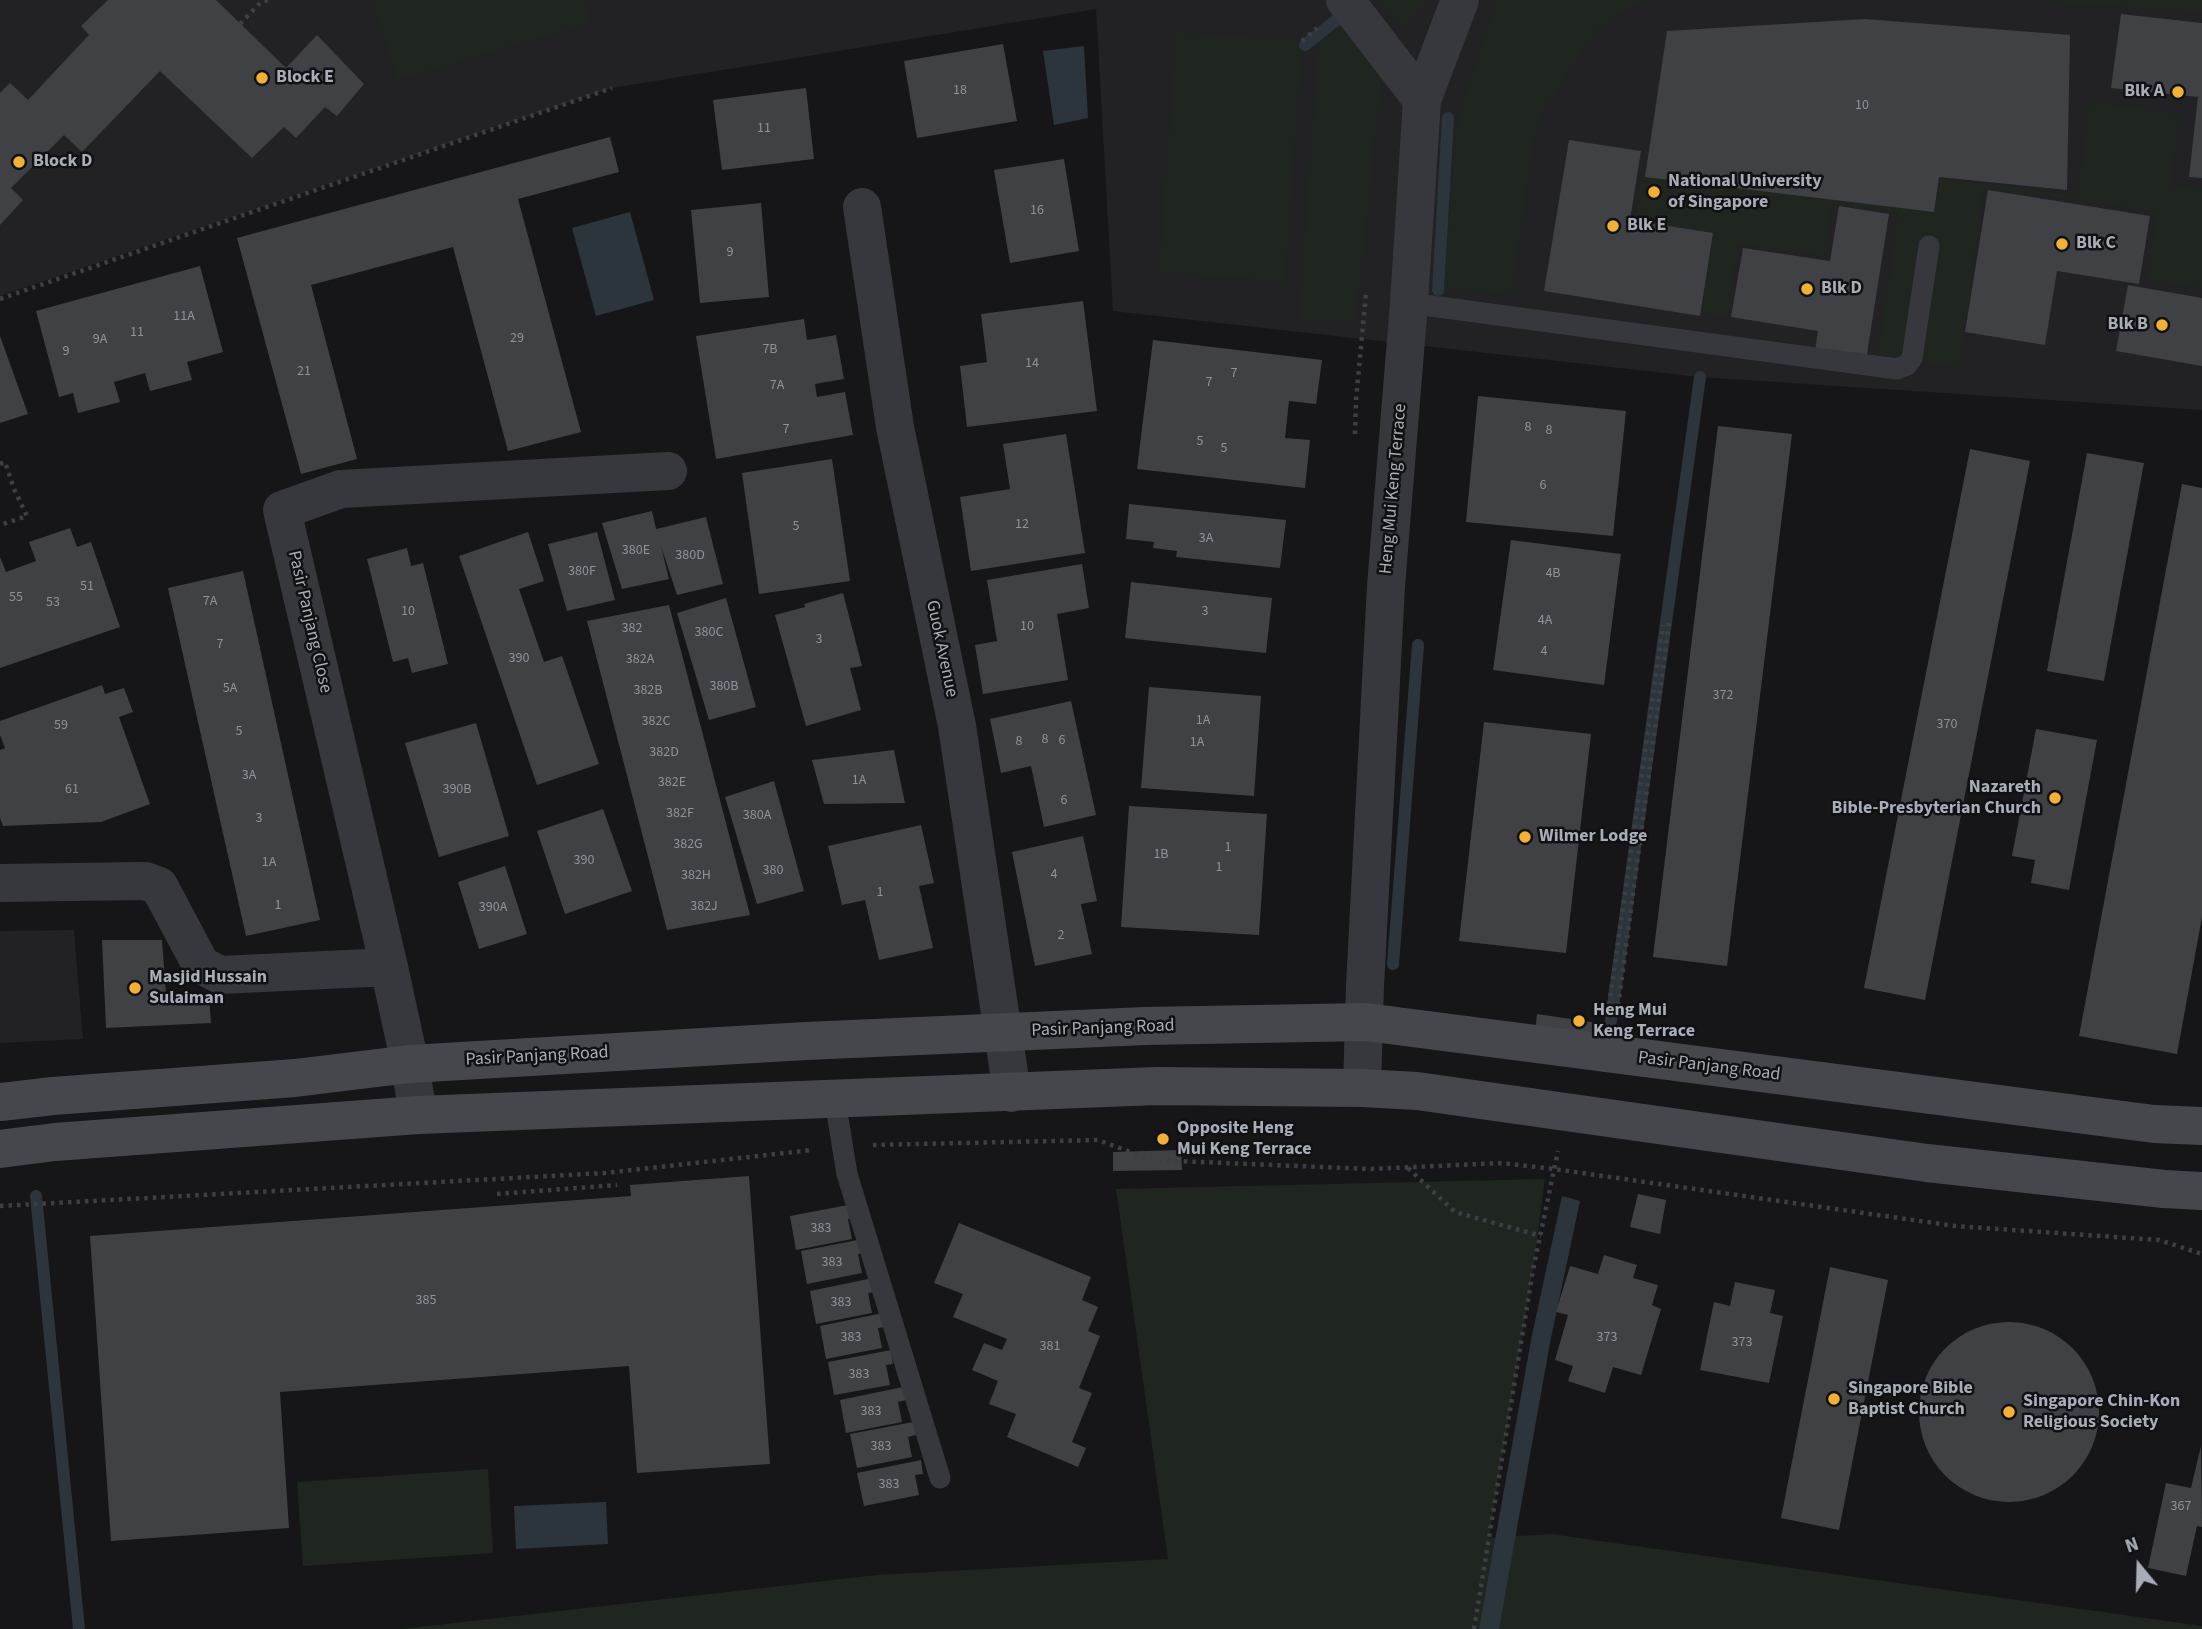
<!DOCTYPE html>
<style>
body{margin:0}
#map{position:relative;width:2202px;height:1629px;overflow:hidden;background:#161618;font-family:"Source Sans 3",sans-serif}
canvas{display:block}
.north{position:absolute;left:2104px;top:1531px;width:70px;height:70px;-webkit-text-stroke:5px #111113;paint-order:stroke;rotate:341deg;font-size:19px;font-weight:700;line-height:28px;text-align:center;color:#a8adb8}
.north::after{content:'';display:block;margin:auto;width:24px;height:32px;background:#a8adb8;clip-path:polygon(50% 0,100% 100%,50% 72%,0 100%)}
</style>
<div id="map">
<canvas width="2202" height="1629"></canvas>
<div class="north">N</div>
</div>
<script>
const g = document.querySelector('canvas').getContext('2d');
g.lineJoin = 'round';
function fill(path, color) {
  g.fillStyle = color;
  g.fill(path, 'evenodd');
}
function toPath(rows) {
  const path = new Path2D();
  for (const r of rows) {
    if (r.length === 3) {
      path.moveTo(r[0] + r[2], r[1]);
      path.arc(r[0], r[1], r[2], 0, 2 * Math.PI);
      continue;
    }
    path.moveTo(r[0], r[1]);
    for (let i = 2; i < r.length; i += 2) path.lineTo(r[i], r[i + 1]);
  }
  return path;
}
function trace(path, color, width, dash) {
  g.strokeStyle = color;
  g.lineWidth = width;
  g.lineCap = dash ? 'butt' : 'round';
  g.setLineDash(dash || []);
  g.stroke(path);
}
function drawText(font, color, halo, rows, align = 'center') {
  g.font = font + ' "Source Sans 3",sans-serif';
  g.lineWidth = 5;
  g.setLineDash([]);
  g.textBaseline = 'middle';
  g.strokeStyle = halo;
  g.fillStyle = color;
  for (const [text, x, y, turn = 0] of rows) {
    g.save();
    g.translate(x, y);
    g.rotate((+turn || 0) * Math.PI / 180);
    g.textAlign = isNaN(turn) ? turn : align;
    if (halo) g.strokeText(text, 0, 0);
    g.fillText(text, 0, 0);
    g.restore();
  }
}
fill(toPath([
 [0,0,2202,0,2202,410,1700,377,1113,311,1096,9,612,88,0,296],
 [74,930,83,1039,0,1043,0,931]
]), '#222225');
fill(toPath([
 [373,0,583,0,590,23,397,80],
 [1378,0,1428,0,1403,27],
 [1498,0,1643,0,1597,28,1537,121,1511,294,1444,287,1458,118],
 [2022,0,2202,0,2202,12],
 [1341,24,1382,77,1355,322,1299,319,1318,47],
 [1176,32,1302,41,1285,281,1159,272],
 [2090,102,2180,114,2170,186,2202,190,2202,288,2148,280,2157,211,1984,188,1959,368,1878,357,1898,213,1832,204,1824,256,1738,244,1727,318,1702,313,1713,234,1635,223,1642,170,1935,210,1940,178,2077,196],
 [1545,1179,1533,1270,1489,1538,1551,1534,2202,1626,2202,1629,401,1629,877,1575,1168,1559,1116,1189],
 [488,1469,493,1553,303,1566,297,1482]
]), '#1e261f');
fill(toPath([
 [1084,46,1088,118,1054,125,1043,51],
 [630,212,654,300,596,316,572,228],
 [1562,1196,1580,1201,1550,1343,1499,1629,1479,1629,1531,1340],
 [606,1502,608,1544,516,1549,514,1506]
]), '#2c353c');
trace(toPath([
 [1305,45,1339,18],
 [1438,290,1448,118],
 [1393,964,1418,645],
 [1610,1027,1700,377],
 [36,1196,79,1629]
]), '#2c353c', 12);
fill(toPath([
 [108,0,216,0,286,68,317,35,364,84,337,116,325,107,296,138,284,127,252,158,160,71,82,152,64,135,11,188,23,200,0,225,0,93,10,83,28,100,89,35,81,26],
 [2121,14,2202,23,2202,178,2189,177,2198,97,2111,88],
 [1865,19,2070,35,2067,190,1939,177,1934,212,1645,177,1667,31],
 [1003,44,1017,121,917,138,904,61],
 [806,88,814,159,722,170,713,100],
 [610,137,619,172,518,199,581,432,508,451,453,247,311,285,357,459,301,474,237,238],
 [1569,140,1641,151,1630,220,1713,233,1700,316,1544,291],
 [1064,159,1079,251,1010,263,994,170],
 [1988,190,2150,216,2139,284,2057,271,2045,345,1965,332],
 [761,203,769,297,700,303,691,210],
 [1839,206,1889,214,1866,360,1815,351,1818,331,1731,317,1743,248,1830,261],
 [200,266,223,352,187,362,192,380,150,391,145,373,114,382,120,402,78,413,73,393,59,397,36,311],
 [2128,285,2202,298,2202,366,2116,351],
 [1083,301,1097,411,967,427,960,366,987,362,981,314],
 [804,319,807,340,836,335,844,379,815,384,817,397,845,392,853,435,716,459,696,336],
 [0,336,28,414,0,423],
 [1153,340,1322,360,1316,404,1289,401,1285,438,1310,440,1305,488,1137,469],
 [1478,396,1626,411,1613,536,1466,522],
 [1718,426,1792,434,1727,966,1653,957],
 [1066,434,1085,553,971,571,960,497,1010,489,1003,444],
 [1970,449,2030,461,1925,1000,1864,988],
 [2087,453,2144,463,2104,681,2047,671],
 [832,459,850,581,759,594,742,473],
 [2182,484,2202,488,2202,917,2177,1054,2079,1036],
 [1129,504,1286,520,1280,568,1176,557,1177,551,1153,548,1154,542,1126,539],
 [652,511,656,529,706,517,723,584,677,595,661,546,669,579,622,589,602,523],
 [70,528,77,547,91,542,120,627,0,668,0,557,6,572,36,561,29,542],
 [528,532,544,581,519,589,544,662,562,656,599,764,537,785,459,556],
 [597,532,615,600,567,611,548,544],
 [1511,540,1621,554,1604,685,1493,670],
 [407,548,411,566,423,563,448,664,412,673,408,658,393,662,367,559],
 [1082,564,1089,608,1057,614,1068,680,983,694,975,645,997,641,987,580],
 [243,571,320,920,246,936,168,588],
 [1131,582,1272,598,1266,653,1125,638],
 [843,593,862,666,850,668,861,710,806,726,775,615,805,607,804,604],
 [726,598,756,707,709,720,677,613],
 [669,605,750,915,667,930,587,621],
 [102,685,105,694,124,688,133,712,119,717,150,804,101,822,3,826,0,818,0,750,5,748,0,735,0,721],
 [1149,687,1261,696,1254,796,1141,788],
 [1071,701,1096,815,1044,827,1031,766,1001,773,990,719],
 [1484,722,1591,734,1566,953,1459,941],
 [476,723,509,836,439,857,405,743],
 [2036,729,2097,740,2069,890,2031,883,2035,860,2012,856],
 [894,750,905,803,824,804,812,760],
 [774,781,804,891,757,904,725,797],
 [1129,806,1267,814,1259,935,1121,927],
 [603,809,632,891,565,914,537,831],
 [921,825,934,883,919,886,933,948,879,960,865,900,842,905,828,846],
 [1083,836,1097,901,1081,904,1092,954,1035,966,1012,852],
 [505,866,527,934,479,949,458,882],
 [102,940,162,940,166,994,209,995,211,1023,106,1028],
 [1537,1014,1605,1024,1602,1043,1535,1033],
 [1181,1150,1182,1170,1113,1171,1113,1152],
 [749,1176,770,1464,637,1473,629,1366,280,1392,289,1528,111,1541,90,1236,631,1196,630,1185],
 [1638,1194,1666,1200,1660,1234,1630,1227],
 [853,1204,856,1217,848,1219,852,1239,796,1250,790,1216],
 [959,1223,1091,1277,1082,1300,1098,1307,1088,1331,1100,1336,1079,1388,1092,1393,1072,1442,1086,1448,1078,1467,1007,1437,1016,1414,989,1404,998,1381,972,1370,984,1343,1002,1350,1007,1339,953,1317,963,1294,934,1283],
 [863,1239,867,1252,858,1254,862,1273,807,1284,801,1251],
 [1604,1255,1637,1265,1633,1278,1658,1285,1652,1305,1661,1309,1641,1375,1613,1367,1605,1393,1568,1381,1573,1366,1555,1360,1568,1315,1556,1312,1570,1266,1598,1274],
 [1830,1267,1888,1280,1839,1530,1781,1518],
 [873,1278,875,1292,868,1293,872,1313,816,1324,810,1291],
 [1735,1282,1775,1290,1770,1313,1783,1316,1769,1383,1700,1370,1714,1302,1730,1306],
 [883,1313,886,1327,878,1328,882,1348,826,1359,820,1326],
 [2009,1412,90],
 [891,1350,893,1364,886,1365,890,1385,834,1395,828,1362],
 [903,1387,906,1400,898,1402,902,1422,846,1433,840,1400],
 [913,1422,916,1435,908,1437,912,1457,857,1468,850,1434],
 [2201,1446,2202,1527,2197,1526,2186,1576,2148,1568,2166,1483,2191,1488],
 [921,1460,923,1474,915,1475,919,1495,864,1506,857,1473]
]), '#404145');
trace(toPath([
 [240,24,261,2,268,0],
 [1302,41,1317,28],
 [0,299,612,88],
 [1355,434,1356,400,1366,293],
 [0,464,5,462,14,489,27,516,0,525],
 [1608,1013,1663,625],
 [1617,1014,1669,623],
 [873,1145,1098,1140,1152,1160,1370,1169,1502,1163,1554,1169,1955,1226,2159,1240,2202,1254],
 [1408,1168,1455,1212,1541,1236],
 [497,1194,617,1185],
 [0,1206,605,1173,812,1150],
 [1474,1629,1533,1270,1558,1151]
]), '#3d3f44', 4.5, [3.5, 5]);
trace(toPath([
 [1409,303,1897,369,1907,365,1912,358,1929,246],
 [835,1100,847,1174,940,1478]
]), '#37383d', 21);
trace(toPath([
 [1345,0,1422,100],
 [862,207,895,427,957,726,1012,1093],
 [0,883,145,881,159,886,201,965,220,975,389,967],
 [1362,1088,1365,986,1386,586,1409,303,1422,100,1460,0],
 [418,1115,410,1064,389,967,282,510,341,489,668,471]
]), '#37383d', 38);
trace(toPath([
 [0,1102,53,1096,295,1078,410,1064,806,1041,1145,1026,1366,1022,2154,1124,2202,1126],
 [0,1149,55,1142,418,1115,1157,1086,1362,1088,1417,1091,1927,1163,2164,1189,2202,1191]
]), '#45474d', 38);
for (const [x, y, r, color] of [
 [262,78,7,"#f2b134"],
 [2178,92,7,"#f2b134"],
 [19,162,7,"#f2b134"],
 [1654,192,7,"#f2b134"],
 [1613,226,7,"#f2b134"],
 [2062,244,7,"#f2b134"],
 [1807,289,7,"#f2b134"],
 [2162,325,7,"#f2b134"],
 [2055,798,7,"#f2b134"],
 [1525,837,7,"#f2b134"],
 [135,988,7,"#f2b134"],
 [1579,1021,7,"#f2b134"],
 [1163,1139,7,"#f2b134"],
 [1834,1399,7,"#f2b134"],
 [2009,1412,7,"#f2b134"]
]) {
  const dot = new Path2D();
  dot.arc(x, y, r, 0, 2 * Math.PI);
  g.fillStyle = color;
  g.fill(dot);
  trace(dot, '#111113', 2.5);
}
drawText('14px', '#8e929b', null, [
 ["18",960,91],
 ["10",1862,106],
 ["11",764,129],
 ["16",1037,211],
 ["9",730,253],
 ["11A",184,317],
 ["11",137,333],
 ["29",517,339],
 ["9A",100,340],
 ["7B",770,350],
 ["9",66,352],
 ["14",1032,364],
 ["21",304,372],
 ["7",1234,374],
 ["7",1209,383],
 ["7A",777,386],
 ["8",1528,428],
 ["7",786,430],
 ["8",1549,431],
 ["5",1200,442],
 ["5",1224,449],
 ["6",1543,486],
 ["12",1022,525],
 ["5",796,527],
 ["3A",1206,539],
 ["380E",636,551],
 ["380D",690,556],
 ["380F",582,572],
 ["4B",1553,574],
 ["51",87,587],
 ["55",16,598],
 ["7A",210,602],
 ["53",53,603],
 ["10",408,612],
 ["3",1205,612],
 ["4A",1545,621],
 ["10",1027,627],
 ["382",632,629],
 ["380C",709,633],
 ["3",819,640],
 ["7",220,645],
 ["4",1544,652],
 ["390",519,659],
 ["382A",640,660],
 ["380B",724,687],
 ["5A",230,689],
 ["382B",648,691],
 ["372",1723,696],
 ["1A",1203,721],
 ["382C",656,722],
 ["370",1947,725],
 ["59",61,726],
 ["5",239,732],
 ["8",1045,740],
 ["6",1062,741],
 ["8",1019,742],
 ["1A",1197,743],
 ["382D",664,753],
 ["3A",249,776],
 ["1A",859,781],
 ["382E",672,783],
 ["61",72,790],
 ["390B",457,790],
 ["6",1064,801],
 ["382F",680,814],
 ["380A",757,816],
 ["3",259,819],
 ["382G",688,845],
 ["1",1228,848],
 ["1B",1161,855],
 ["390",584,861],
 ["1A",269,863],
 ["1",1219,868],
 ["380",773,871],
 ["4",1054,875],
 ["382H",696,876],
 ["1",880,893],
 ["1",278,906],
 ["382J",704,907],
 ["390A",493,908],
 ["2",1061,936],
 ["383",821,1229],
 ["383",832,1263],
 ["385",426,1301],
 ["383",841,1303],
 ["383",851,1338],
 ["373",1607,1338],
 ["373",1742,1343],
 ["381",1050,1347],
 ["383",859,1375],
 ["383",871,1412],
 ["383",881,1447],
 ["383",889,1485],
 ["367",2181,1507]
]);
drawText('bold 18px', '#a8adb8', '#111113', [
 ["Block E",276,78],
 ["Blk A",2164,92,"right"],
 ["Block D",33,162],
 ["National University",1668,182],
 ["of Singapore",1668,203],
 ["Blk E",1627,226],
 ["Blk C",2076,244],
 ["Blk D",1821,289],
 ["Blk B",2148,325,"right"],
 ["Nazareth",2041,788,"right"],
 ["Bible-Presbyterian Church",2041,809,"right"],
 ["Wilmer Lodge",1539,837],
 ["Masjid Hussain",149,978],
 ["Sulaiman",149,999],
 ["Heng Mui",1593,1011],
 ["Keng Terrace",1593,1032],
 ["Opposite Heng",1177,1129],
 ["Mui Keng Terrace",1177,1150],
 ["Singapore Bible",1848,1389],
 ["Baptist Church",1848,1410],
 ["Singapore Chin-Kon",2023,1402],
 ["Religious Society",2023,1423]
], 'left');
drawText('18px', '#a8adb8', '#111113', [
 ["Heng Mui Keng Terrace",1394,489,-85],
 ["Pasir Panjang Close",309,622,77],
 ["Guok Avenue",941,649,78],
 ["Pasir Panjang Road",1103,1029,-2],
 ["Pasir Panjang Road",537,1057,-3],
 ["Pasir Panjang Road",1709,1067,7]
]);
</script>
